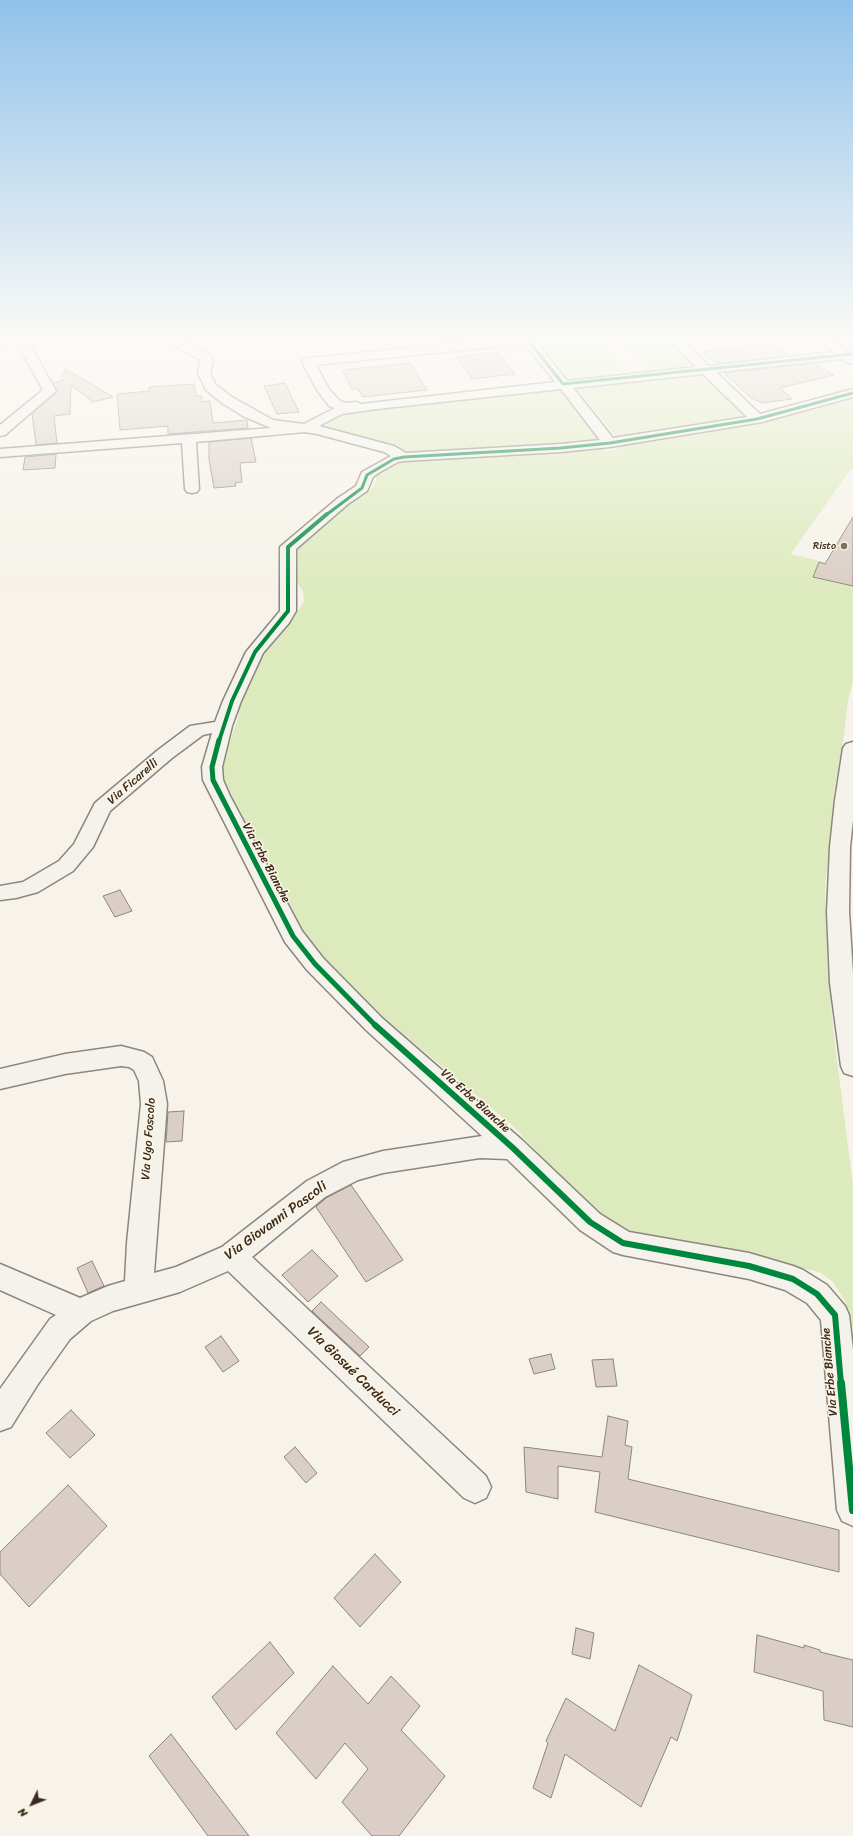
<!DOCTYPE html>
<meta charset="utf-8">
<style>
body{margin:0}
#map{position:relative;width:853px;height:1836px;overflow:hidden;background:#f7f3ea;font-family:Sriracha,sans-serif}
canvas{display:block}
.north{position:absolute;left:12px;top:1784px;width:40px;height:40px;-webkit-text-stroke:3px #fcf5e5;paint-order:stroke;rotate:227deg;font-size:11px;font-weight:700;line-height:16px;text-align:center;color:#3b2a1e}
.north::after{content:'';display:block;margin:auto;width:14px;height:18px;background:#3b2a1e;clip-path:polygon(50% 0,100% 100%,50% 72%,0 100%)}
</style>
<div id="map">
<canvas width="853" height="1836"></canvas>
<div class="north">N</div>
</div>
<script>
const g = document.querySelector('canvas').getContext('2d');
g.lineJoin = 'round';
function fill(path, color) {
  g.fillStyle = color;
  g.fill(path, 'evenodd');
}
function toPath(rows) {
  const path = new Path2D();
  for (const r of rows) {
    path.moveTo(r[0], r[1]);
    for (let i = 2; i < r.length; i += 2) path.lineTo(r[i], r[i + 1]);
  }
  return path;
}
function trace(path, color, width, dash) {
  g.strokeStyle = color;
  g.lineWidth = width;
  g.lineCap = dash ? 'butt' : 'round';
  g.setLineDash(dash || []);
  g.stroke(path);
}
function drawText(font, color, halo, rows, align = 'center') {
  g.font = font + ' Sriracha,sans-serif';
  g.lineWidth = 3;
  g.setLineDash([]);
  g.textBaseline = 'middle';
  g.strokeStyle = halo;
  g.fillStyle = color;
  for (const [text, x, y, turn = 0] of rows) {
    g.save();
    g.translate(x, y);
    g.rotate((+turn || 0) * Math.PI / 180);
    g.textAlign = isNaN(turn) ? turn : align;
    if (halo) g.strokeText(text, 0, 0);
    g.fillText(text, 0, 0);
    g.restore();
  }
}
fill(toPath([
 [617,336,663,336,695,367,570,380,539,343,594,337,625,371,647,369],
 [701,372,746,417,745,418,617,438,573,386],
 [559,388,600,442,570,445,412,453,324,429,327,422,331,418,353,412],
 [853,397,853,470,850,470,791,554,853,569,853,681,848,700,844,735,834,791,825,891,828,973,834,1037,853,1185,853,1366,846,1303,833,1282,819,1272,632,1233,596,1214,560,1178,515,1128,382,1016,323,959,302,933,220,775,222,764,239,715,239,702,262,653,294,618,304,601,303,591,294,578,297,548,335,513,372,488,376,483,376,473,385,467,400,461,597,448,607,451,617,449,620,444,769,419]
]), '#ddeabd');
const building = toPath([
 [773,344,788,356,717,364,703,352,773,344],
 [498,352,515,374,472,379,456,357,498,352],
 [410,363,427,390,363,397,358,389,352,389,342,370,410,363],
 [813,363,834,375,780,388,792,399,762,403,750,397,724,373,813,363],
 [66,369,113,397,93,402,71,385,70,414,54,416,57,443,36,445,32,413,57,392,53,383,64,380,61,377,66,369],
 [285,383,299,412,277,414,264,386,285,383],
 [194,384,196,396,201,396,202,402,210,401,213,423,247,420,248,428,168,434,168,426,120,430,117,394,149,391,149,387,194,384],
 [251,438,256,462,240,463,242,482,235,483,236,486,214,488,209,460,209,442,251,438],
 [56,454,55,468,23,470,25,457,56,454],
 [853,517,853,586,813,577,819,562,825,564,853,517],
 [120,890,132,911,115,917,103,896,120,890],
 [184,1111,182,1141,166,1142,168,1112,184,1111],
 [351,1185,403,1260,366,1282,316,1207,326,1198,351,1185],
 [312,1250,338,1276,308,1302,282,1275,312,1250],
 [92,1261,104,1286,88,1293,77,1268,92,1261],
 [321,1302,369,1347,360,1356,312,1311,321,1302],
 [221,1336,239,1361,223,1372,205,1347,221,1336],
 [551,1354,555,1369,534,1374,529,1359,551,1354],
 [613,1359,617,1386,596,1387,592,1360,613,1359],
 [71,1410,95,1435,70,1458,46,1433,71,1410],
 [608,1416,628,1421,625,1445,632,1447,628,1479,839,1530,839,1572,595,1512,600,1472,558,1466,558,1499,526,1492,524,1447,602,1457,608,1416],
 [295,1447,317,1473,306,1483,284,1457,295,1447],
 [68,1485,107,1526,29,1607,0,1574,0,1552,68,1485],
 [375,1554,401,1582,360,1627,334,1598,375,1554],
 [576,1628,594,1633,590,1659,572,1654,576,1628],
 [757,1635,804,1648,804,1645,820,1650,820,1652,853,1660,853,1727,824,1720,823,1691,754,1672,757,1635],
 [270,1642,294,1673,236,1730,212,1697,270,1642],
 [639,1665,692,1695,677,1741,671,1737,641,1807,565,1754,551,1798,533,1788,548,1743,546,1741,566,1698,615,1731,639,1665],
 [333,1666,368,1704,391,1676,420,1706,401,1730,445,1776,399,1836,372,1836,342,1802,368,1769,345,1743,316,1779,276,1733,333,1666],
 [171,1734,249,1836,208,1836,149,1756,171,1734]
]);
fill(building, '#dacec6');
trace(building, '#8b867f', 1);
const minor = toPath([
 [12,336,25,336,56,391,5,435,0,436,0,425,43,390,16,342,0,346,0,338,12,336],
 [172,336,184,336,184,340,210,355,213,361,210,373,216,385,232,397,273,420,304,424,335,408,329,406,317,390,302,362,304,359,308,358,520,337,519,336,574,336,568,340,537,343,567,381,696,367,665,336,678,336,709,366,833,352,814,336,827,336,846,351,853,350,853,363,850,364,841,359,716,372,760,414,853,389,853,397,762,422,610,447,561,452,404,461,398,462,380,472,373,477,367,491,348,504,296,549,296,611,289,623,263,653,241,701,232,726,222,767,223,780,230,796,302,931,323,958,382,1018,522,1140,600,1214,629,1232,749,1253,793,1266,803,1270,827,1285,845,1306,849,1315,853,1350,853,1526,842,1521,837,1510,821,1320,807,1303,785,1290,749,1279,623,1255,613,1252,580,1230,507,1159,480,1158,383,1173,358,1180,325,1197,252,1257,486,1476,491,1487,486,1498,475,1503,464,1498,228,1271,180,1292,113,1311,91,1321,70,1339,38,1384,11,1427,0,1431,0,1389,50,1319,56,1315,0,1290,0,1264,80,1298,108,1286,125,1281,127,1243,141,1104,139,1081,134,1070,129,1067,121,1066,65,1074,0,1089,0,1069,65,1054,121,1046,144,1052,152,1057,163,1081,167,1104,154,1273,176,1267,222,1247,307,1181,343,1162,383,1151,482,1136,366,1030,307,970,285,942,203,780,202,767,212,733,203,735,172,758,110,811,93,847,73,871,38,892,16,898,0,900,0,886,23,882,59,861,74,844,95,803,158,750,190,726,215,722,223,701,246,652,280,611,280,547,338,498,356,486,362,472,391,456,384,452,317,434,305,432,196,442,199,489,197,492,192,493,187,492,185,489,182,443,0,457,0,449,271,428,243,416,222,403,206,390,198,373,200,360,174,345,172,336],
 [525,344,555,382,361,404,356,402,345,403,339,400,329,389,316,365,525,344],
 [703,374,747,417,613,438,573,388,703,374],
 [561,389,600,440,561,444,406,453,394,446,319,426,342,414,377,409,561,389]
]);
const major = toPath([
 [853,742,853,820,850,847,849,912,853,974,853,1076,844,1073,841,1066,830,983,827,912,830,847,835,800,843,748,846,744,853,742]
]);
trace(minor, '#8b867f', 3);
trace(major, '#8b867f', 3);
fill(minor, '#f5f2ec');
fill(major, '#f5f2ec');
trace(toPath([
 [528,340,563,384,853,354],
 [326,515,362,488,367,475,394,459,404,457,561,448,610,443,757,419,853,393]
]), '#00873e', 3);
trace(toPath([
 [219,741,232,701,255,652,288,611,288,547,327,514]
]), '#00873e', 4);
trace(toPath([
 [219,740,212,767,213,780,293,936,315,964,376,1026]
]), '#00873e', 5);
trace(toPath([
 [375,1025,513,1148,590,1222,623,1243,749,1266,793,1279,817,1294,835,1315,841,1384]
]), '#00873e', 6);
trace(toPath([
 [841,1383,853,1510]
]), '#00873e', 8);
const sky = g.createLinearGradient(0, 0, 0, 593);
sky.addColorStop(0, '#91c2ea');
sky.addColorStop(0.57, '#fbfaf6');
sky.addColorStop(1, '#fbfaf600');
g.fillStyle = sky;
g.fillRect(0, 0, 853, 593);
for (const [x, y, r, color] of [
 [844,546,4,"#7d7065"]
]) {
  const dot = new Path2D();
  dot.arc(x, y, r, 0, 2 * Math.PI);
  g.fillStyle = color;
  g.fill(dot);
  trace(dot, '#fcf5e5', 1.5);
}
drawText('10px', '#3b2a1e', '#fcf5e5', [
 ["Risto",836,546]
], 'right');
drawText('12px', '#3b2a1e', '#fcf5e5', [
 ["Via Ficarelli",133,782,-41],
 ["Via Erbe Bianche",266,863,62],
 ["Via Erbe Bianche",475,1101,42],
 ["Via Ugo Foscolo",149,1139,-86],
 ["Via Erbe Bianche",830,1372,-95]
]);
drawText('14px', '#3b2a1e', '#fcf5e5', [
 ["Via Giovanni Pascoli",276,1221,-36],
 ["Via Giosué Carducci",353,1372,44]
]);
</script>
